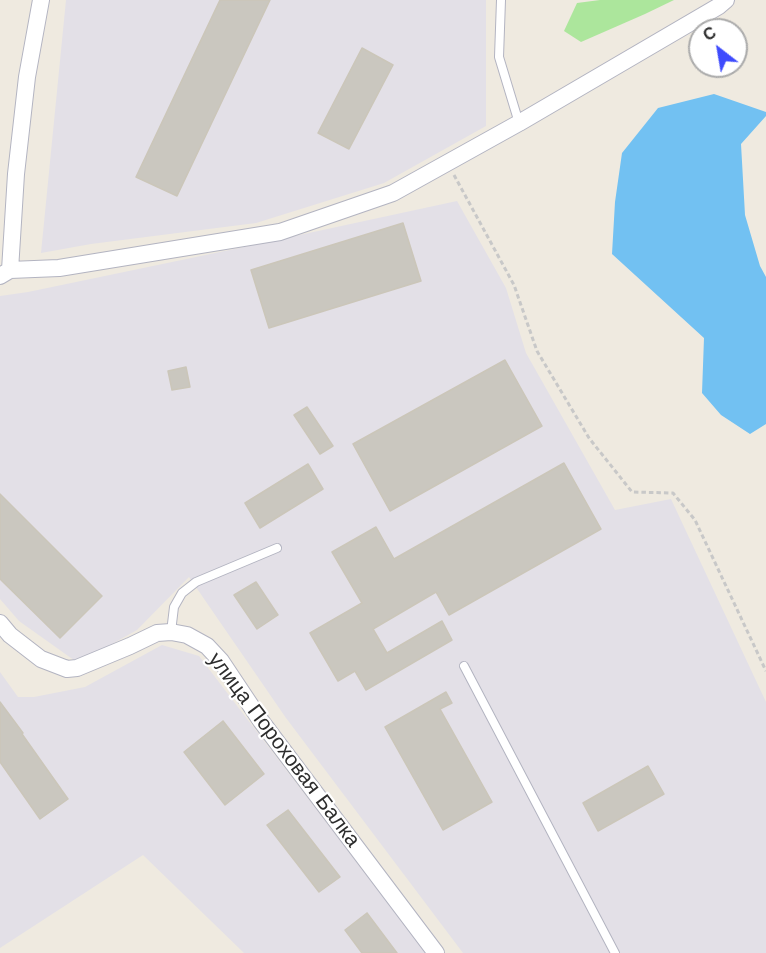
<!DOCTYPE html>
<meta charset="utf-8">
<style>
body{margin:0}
#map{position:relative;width:766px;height:953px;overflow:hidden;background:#efeae0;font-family:"Work Sans",sans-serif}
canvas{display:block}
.north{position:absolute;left:688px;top:18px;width:60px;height:60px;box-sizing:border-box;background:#fff;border:2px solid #ababab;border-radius:50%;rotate:329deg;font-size:16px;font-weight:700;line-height:24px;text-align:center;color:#2d2d2d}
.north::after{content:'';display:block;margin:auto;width:21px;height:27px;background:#3e4bfd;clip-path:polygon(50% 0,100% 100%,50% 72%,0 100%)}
</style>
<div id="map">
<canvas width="766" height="953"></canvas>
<div class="north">С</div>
</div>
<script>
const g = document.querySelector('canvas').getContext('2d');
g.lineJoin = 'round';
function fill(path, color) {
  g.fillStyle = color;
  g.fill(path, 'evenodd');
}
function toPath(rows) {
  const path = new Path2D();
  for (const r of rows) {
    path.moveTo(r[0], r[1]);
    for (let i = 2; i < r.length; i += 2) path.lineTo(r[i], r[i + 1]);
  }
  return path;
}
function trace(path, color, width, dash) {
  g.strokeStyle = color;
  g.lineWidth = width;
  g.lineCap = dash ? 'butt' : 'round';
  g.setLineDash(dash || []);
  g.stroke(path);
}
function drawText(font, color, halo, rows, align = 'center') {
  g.font = font + ' "Work Sans",sans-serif';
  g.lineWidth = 4.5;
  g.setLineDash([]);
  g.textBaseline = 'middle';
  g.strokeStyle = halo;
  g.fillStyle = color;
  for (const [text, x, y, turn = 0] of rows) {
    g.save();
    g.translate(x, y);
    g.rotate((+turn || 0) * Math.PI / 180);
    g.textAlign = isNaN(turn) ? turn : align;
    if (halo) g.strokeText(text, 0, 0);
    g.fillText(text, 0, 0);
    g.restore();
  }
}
fill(toPath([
 [66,0,486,0,486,126,384,183,256,223,91,244,41,253],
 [457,201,506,288,526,353,615,510,671,499,766,702,766,953,463,953,286,718,189,577,137,630,78,663,19,621,0,599,0,296,28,292,244,247],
 [162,645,199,656,426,953,244,953,143,855,0,948,0,672,18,697,34,697,85,687]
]), '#e3e0e7');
fill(toPath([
 [600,0,674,0,645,14,581,42,564,31,577,3]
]), '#ace69c');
fill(toPath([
 [714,94,766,112,766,116,741,144,745,215,760,266,766,277,766,424,750,434,721,415,702,393,704,338,612,254,615,202,622,153,658,108]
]), '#72c1f2');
const building = toPath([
 [220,0,270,0,177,196,136,177,220,0],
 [362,48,393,65,349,149,318,133,362,48],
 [403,223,421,281,269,328,251,270,403,223],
 [505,360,542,426,390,511,353,444,505,360],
 [186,367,190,387,172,390,168,371,186,367],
 [307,407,333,446,320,454,294,415,307,407],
 [564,463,601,529,449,615,436,592,373,629,387,653,442,621,452,640,366,690,355,671,338,681,310,633,362,603,332,552,376,527,394,559,564,463],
 [308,464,323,489,260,528,245,503,308,464],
 [0,494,102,596,60,638,0,579,0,494],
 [256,582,278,615,257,629,234,595,256,582],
 [446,692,452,703,440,709,492,802,443,830,385,727,446,692],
 [0,702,23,733,22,734,68,799,40,819,0,762,0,702],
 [223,721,264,774,225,805,184,752,223,721],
 [648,766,664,794,598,831,583,803,648,766],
 [288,810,340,877,319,892,267,825,288,810],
 [367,913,397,953,362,953,345,930,367,913]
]);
fill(building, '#cac7bf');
trace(building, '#cbc6b9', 1.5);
const service = toPath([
 [501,0,499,57,519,123],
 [171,632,174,607,182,593,196,582,277,548],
 [464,666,615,953]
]);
const minor = toPath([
 [10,270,16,174,27,77,41,0],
 [0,276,10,270,59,268,280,232,393,193,519,123,719,6,726,0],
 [0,623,10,635,41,659,67,669,77,668,130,646,157,633,171,632,187,635,207,646,221,661,261,721,436,953]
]);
trace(service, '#b3b4c1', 10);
trace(minor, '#b3b4c1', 18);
trace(toPath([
 [454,175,514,285,537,351,589,438,632,492,673,493,695,520,766,671]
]), '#c8c8c8', 3, [4.5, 3]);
trace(service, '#fff', 8);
trace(minor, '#fff', 16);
drawText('21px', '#2d2d2d', '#fff', [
 ["улица Пороховая Балка",284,750,53]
]);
</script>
